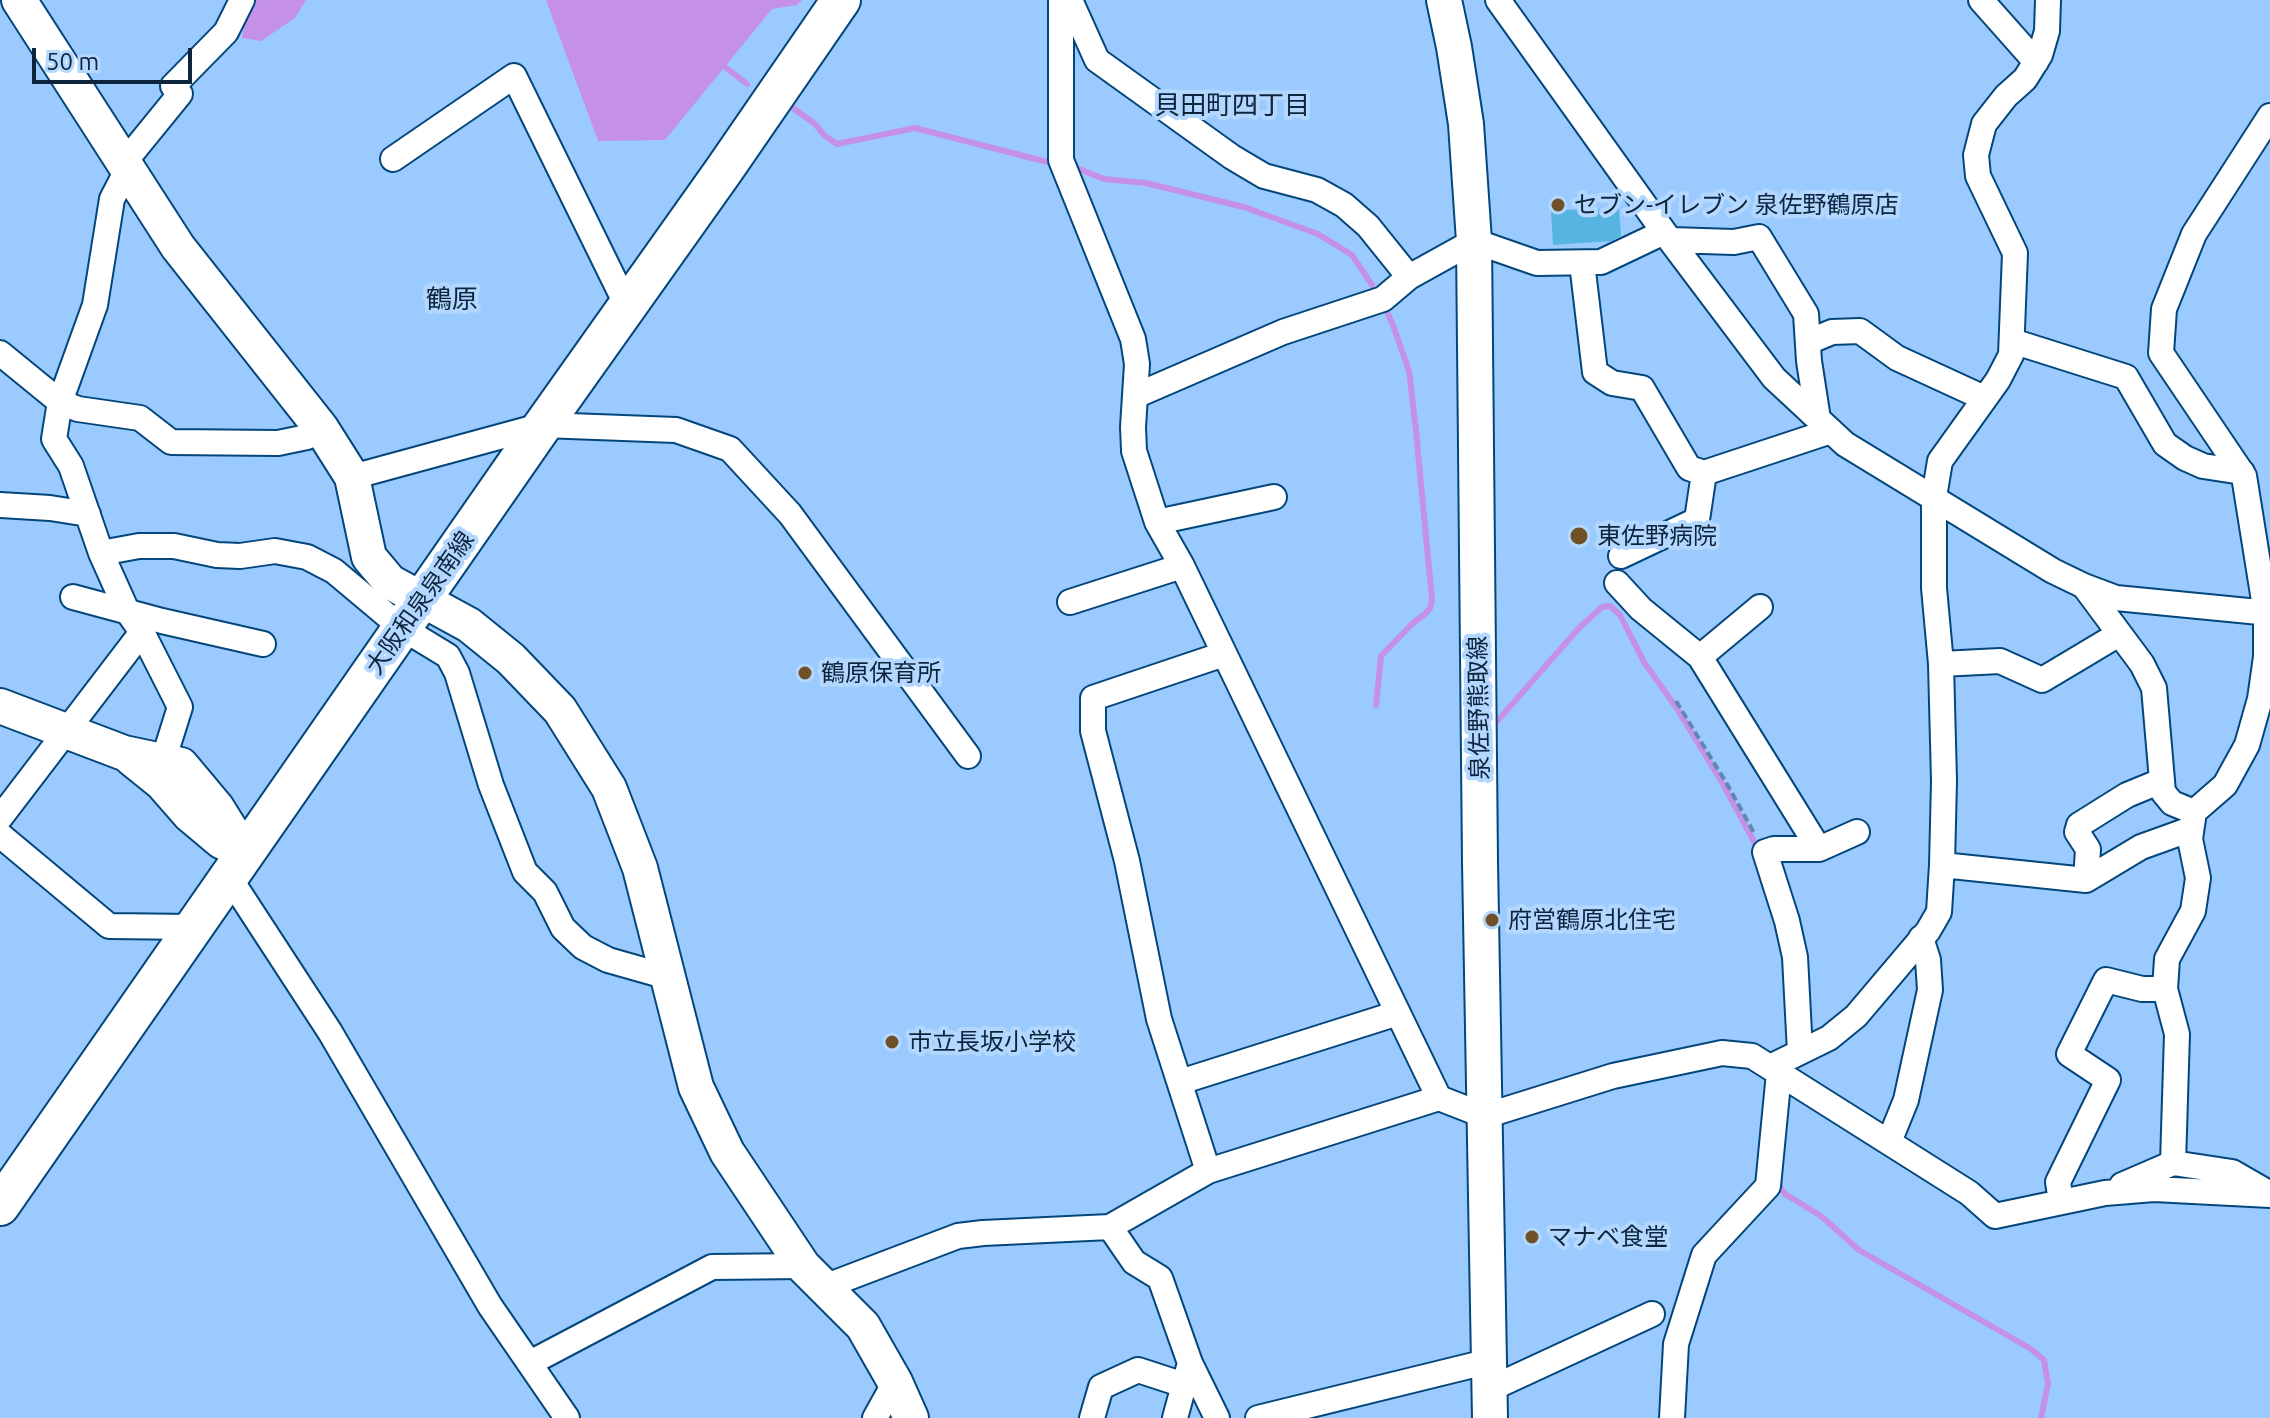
<!DOCTYPE html>
<meta charset="utf-8">
<style>
body{margin:0}
#map{position:relative;width:2270px;height:1418px;overflow:hidden;background:#9bcbfe;font-family:Ubuntu,sans-serif}
canvas{display:block}
.scale{position:absolute;left:32px;top:48px;width:160px;height:36px;box-sizing:border-box;border:4px solid #0c253d;border-top:0;padding-left:10px;font-size:24px;line-height:28px;white-space:nowrap;color:#0c253d;-webkit-text-stroke:6px #b3d7fe;paint-order:stroke}
</style>
<div id="map">
<canvas width="2270" height="1418"></canvas>
<div class="scale">50 m</div>
</div>
<script>
const g = document.querySelector('canvas').getContext('2d');
g.lineJoin = 'round';
function fill(path, color) {
  g.fillStyle = color;
  g.fill(path, 'evenodd');
}
function toPath(rows) {
  const path = new Path2D();
  for (const r of rows) {
    path.moveTo(r[0], r[1]);
    for (let i = 2; i < r.length; i += 2) path.lineTo(r[i], r[i + 1]);
  }
  return path;
}
function trace(path, color, width, dash) {
  g.strokeStyle = color;
  g.lineWidth = width;
  g.lineCap = dash ? 'butt' : 'round';
  g.setLineDash(dash || []);
  g.stroke(path);
}
function drawText(font, color, halo, rows, align = 'center') {
  g.font = font + ' Ubuntu,"Noto Sans JP",sans-serif';
  g.lineWidth = 8;
  g.setLineDash([]);
  g.textBaseline = 'middle';
  g.strokeStyle = halo;
  g.fillStyle = color;
  for (const [text, x, y, turn = 0] of rows) {
    g.save();
    g.translate(x, y);
    g.rotate((+turn || 0) * Math.PI / 180);
    g.textAlign = isNaN(turn) ? turn : align;
    if (halo) g.strokeText(text, 0, 0);
    g.fillText(text, 0, 0);
    g.restore();
  }
}
fill(toPath([
 [257,0,306,0,295,18,261,41,242,38,244,24],
 [546,0,802,0,797,5,772,9,665,140,598,141]
]), '#c491e7');
trace(toPath([
 [725,67,747,84],
 [789,105,815,124,825,136,837,144,915,128,1055,164],
 [1071,166,1104,179,1146,183,1244,207,1318,234,1352,255,1372,285],
 [1376,705,1381,656,1412,624,1425,614,1430,608,1432,600,1416,431,1409,371,1393,325,1386,310],
 [1492,727,1579,628,1602,607,1610,606,1620,615,1644,662,1678,710,1723,784,1758,849],
 [1779,1179,1780,1187,1785,1194,1821,1216,1859,1250,2031,1349,2044,1360,2048,1384,2041,1418]
]), '#c491e7', 6);
fill(toPath([
 [1619,209,1621,236,1611,241,1553,245,1551,210]
]), '#55b5e0');
const street = toPath([
 [1061,0,1061,160,1133,339,1137,364,1133,427,1134,451,1157,522,1182,566,1439,1098,1485,1116,1613,1076,1722,1053,1752,1056,1969,1193,1995,1216,2105,1193,2154,1189,2270,1195],
 [1070,0,1097,60,1232,157,1264,176,1317,190,1344,205,1368,226,1409,277,1474,241,1537,263,1601,262,1664,232],
 [1498,0,1664,232,1774,378,1845,444,2053,571,2084,586,2116,598,2270,613],
 [1981,0,2036,62],
 [393,159,514,76,627,306],
 [123,164,180,94,173,86,226,32,242,0],
 [127,170,112,199,95,305,60,402,54,439,71,466,101,553,127,611,142,632,180,707,163,761],
 [1671,240,1734,242,1759,237,1806,314,1809,361,1818,419],
 [1582,263,1595,372,1612,383,1642,388,1689,468,1704,473,1831,431],
 [2012,341,2126,377,2165,444,2185,458,2203,466,2242,472],
 [1808,342,1832,332,1860,331,1897,358,1984,398],
 [0,353,60,402,78,409,140,418,171,442,278,443,307,437,321,428],
 [1135,396,1283,332,1383,299,1409,277],
 [352,477,543,425,676,430,730,449,790,514,968,756],
 [0,505,50,508,88,514],
 [1157,522,1274,497],
 [101,553,139,546,174,546,217,555,240,556,275,551,307,557,334,571,402,628,448,656,457,673,491,785,525,872,545,892,563,928,583,947,608,960,668,977],
 [1621,556,1697,520,1704,473],
 [1617,583,1641,609,1700,657],
 [2084,586,2142,664,2154,688,2163,792,2172,803,2194,812],
 [73,597,162,621,263,644],
 [1070,602,1182,566],
 [1760,607,1700,657,1819,849],
 [1941,664,2000,661,2042,680,2119,634],
 [0,818,142,632],
 [0,835,109,926,194,927],
 [1942,865,2086,880,2141,847,2191,829],
 [229,877,330,1032,490,1306,567,1418],
 [2086,880,2088,849,2077,832,2079,825,2127,795,2161,781],
 [1800,1052,1795,957,1787,921,1765,852,1774,849,1819,849,1857,832],
 [1770,1067,1829,1038,1856,1016,1928,931,1939,912,1942,865,1944,781,1941,664,1934,588,1934,497,1940,461,1998,380,2011,355,2015,253,1978,176,1976,155,1984,124,2006,96,2025,79,2040,55,2047,31,2048,0],
 [1180,1082,1398,1013],
 [1889,1142,1906,1100,1930,990,1928,960,1921,938],
 [2173,1163,2177,1034,2165,989,2167,959,2193,911,2198,878,2190,839,2194,812,2225,785,2247,745,2260,699,2266,657,2266,613,2244,476,2161,353,2164,309,2194,234,2270,116],
 [1208,1171,1159,1019,1127,861,1093,731,1093,698,1224,654],
 [2122,1185,2173,1163,2232,1172,2267,1192],
 [2061,1202,2058,1182,2108,1080,2069,1054,2106,980,2142,989,2165,989],
 [1110,1227,1134,1262,1160,1278,1190,1363,1175,1418],
 [824,1287,958,1236,983,1233,1110,1227,1208,1171,1439,1098],
 [530,1363,712,1267,803,1266],
 [1190,1363,1217,1418],
 [1490,1389,1652,1314],
 [875,1418,895,1382],
 [1092,1418,1101,1387,1138,1370,1184,1385],
 [1258,1418,1490,1361],
 [1672,1418,1676,1344,1704,1255,1768,1186,1779,1073]
]);
const secondary = toPath([
 [19,0,178,247,321,428,352,477,369,557,390,582,469,625,511,659,560,710,609,788,640,868,696,1087,727,1152,803,1266,863,1326,895,1382,911,1418],
 [1444,0,1454,47,1466,124,1474,241,1480,862,1490,1418],
 [0,706,124,753,181,765,217,808,245,853],
 [131,758,162,783,190,815,221,841,236,848]
]);
const primary = toPath([
 [0,1206,543,425,724,170,841,0]
]);
trace(street, '#03467c', 28);
trace(secondary, '#03467c', 38);
trace(primary, '#03467c', 42);
trace(toPath([
 [1676,701,1727,784,1754,833]
]), '#6087af', 4, [8, 4]);
trace(street, '#fff', 24);
trace(secondary, '#fff', 34);
trace(primary, '#fff', 38);
for (const [x, y, r, color] of [
 [1558,205,8,"#705026"],
 [1579,536,10,"#705026"],
 [805,673,8,"#705026"],
 [1492,920,8,"#705026"],
 [892,1042,8,"#705026"],
 [1532,1237,8,"#705026"]
]) {
  const dot = new Path2D();
  dot.arc(x, y, r, 0, 2 * Math.PI);
  g.fillStyle = color;
  g.fill(dot);
  trace(dot, '#b3d7fe', 3);
}
drawText('24px', '#0c253d', '#b3d7fe', [
 ["セブン-イレブン 泉佐野鶴原店",1574,205],
 ["東佐野病院",1597,536],
 ["鶴原保育所",821,673],
 ["府営鶴原北住宅",1508,920],
 ["市立長坂小学校",908,1042],
 ["マナベ食堂",1548,1237]
], 'left');
drawText('24px', '#0c253d', '#b3d7fe', [
 ["大阪和泉泉南線",420,603,-55],
 ["泉佐野熊取線",1479,708,-91]
]);
drawText('26px', '#0c253d', '#b3d7fe', [
 ["貝田町四丁目",1232,105],
 ["鶴原",452,299]
]);
</script>
